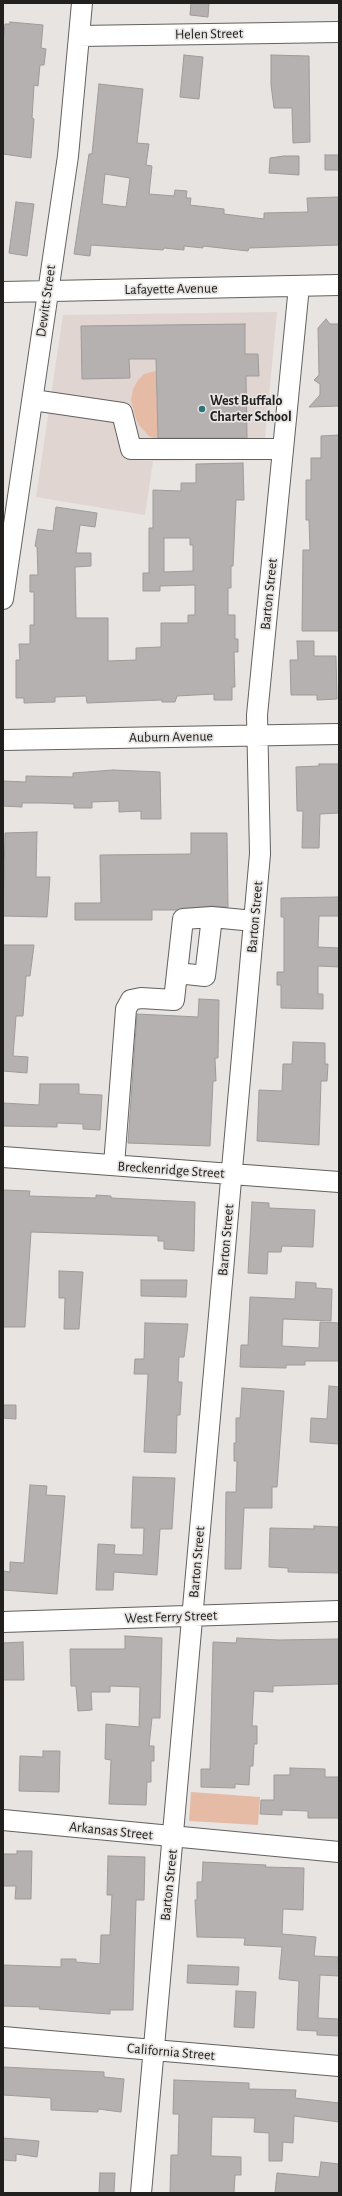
<!DOCTYPE html>
<style>
body{margin:0}
#map{position:relative;width:342px;height:2196px;overflow:hidden;background:#e7e4e2;font-family:"Alegreya Sans",sans-serif}
canvas{display:block}
.frame{position:absolute;inset:0;border:4px solid #21201f;pointer-events:none}
</style>
<div id="map">
<canvas width="342" height="2196"></canvas>
<div class="frame"></div>
</div>
<script>
const g = document.querySelector('canvas').getContext('2d');
g.lineJoin = 'round';
function fill(path, color) {
  g.fillStyle = color;
  g.fill(path, 'evenodd');
}
function toPath(rows) {
  const path = new Path2D();
  for (const r of rows) {
    path.moveTo(r[0], r[1]);
    for (let i = 2; i < r.length; i += 2) path.lineTo(r[i], r[i + 1]);
  }
  return path;
}
function trace(path, color, width, dash) {
  g.strokeStyle = color;
  g.lineWidth = width;
  g.lineCap = dash ? 'butt' : 'round';
  g.setLineDash(dash || []);
  g.stroke(path);
}
function drawText(font, color, halo, rows, align = 'center') {
  g.font = font + ' "Alegreya Sans",sans-serif';
  g.lineWidth = 3.5;
  g.setLineDash([]);
  g.textBaseline = 'middle';
  g.strokeStyle = halo;
  g.fillStyle = color;
  for (const [text, x, y, turn = 0] of rows) {
    g.save();
    g.translate(x, y);
    g.rotate((+turn || 0) * Math.PI / 180);
    g.textAlign = isNaN(turn) ? turn : align;
    if (halo) g.strokeText(text, 0, 0);
    g.fillText(text, 0, 0);
    g.restore();
  }
}
fill(toPath([
 [277,312,263,459,153,461,145,515,36,497,63,315]
]), '#e0d5d0');
fill(toPath([
 [156,371,158,440,149,436,139,425,135,416,131,400,133,389,138,380,144,374],
 [191,1792,260,1797,258,1825,189,1821]
]), '#e6bba5');
const building = toPath([
 [191,3,209,3,208,17,190,15,191,3],
 [10,22,43,25,41,48,46,49,44,65,40,65,38,86,34,85,32,118,34,119,31,158,3,154,3,43,5,24,10,24,10,22],
 [184,55,203,57,199,99,180,97,184,55],
 [271,55,309,56,310,142,293,143,292,108,274,108,271,85,271,55],
 [99,84,143,89,137,143,149,144,146,165,152,166,149,194,174,196,175,190,187,191,186,198,191,198,190,205,224,209,224,214,264,219,264,213,308,212,307,198,339,197,339,245,249,248,248,251,203,246,203,248,184,246,184,250,164,248,163,250,91,245,90,256,74,254,89,154,92,154,99,84],
 [105,174,130,178,126,207,102,204,105,174],
 [325,155,339,155,339,170,325,170,325,155],
 [284,156,299,156,299,175,269,173,270,158,284,156],
 [16,202,34,204,27,256,9,253,16,202],
 [326,319,330,324,339,324,339,406,309,407,320,395,320,384,314,380,319,375,318,328,326,319],
 [245,324,245,354,258,354,259,376,246,376,247,438,158,438,156,359,129,359,130,378,82,379,81,326,245,324],
 [339,435,339,631,302,631,303,550,310,550,309,520,306,520,306,480,311,480,311,458,321,458,321,436,339,435],
 [243,463,244,500,236,500,233,566,231,566,231,588,228,588,228,615,235,615,235,639,238,639,238,652,234,652,235,687,232,687,232,700,214,700,214,694,177,696,175,702,162,702,162,700,87,703,86,696,55,697,55,702,24,703,24,698,16,698,16,660,20,660,19,644,30,644,30,625,34,625,34,592,30,592,30,575,38,575,37,547,35,546,38,529,53,531,56,507,97,513,95,527,80,525,76,553,91,553,91,566,75,567,76,618,108,618,108,661,136,660,136,648,161,647,161,623,188,623,188,615,195,615,195,585,160,586,160,591,143,591,143,573,149,573,149,528,153,528,153,490,181,491,181,483,196,483,196,464,243,463],
 [164,538,190,538,190,545,193,545,193,571,164,572,164,538],
 [297,641,314,641,314,656,336,656,337,699,317,700,317,695,291,695,290,660,298,660,297,641],
 [319,764,339,764,339,813,320,814,319,848,302,848,303,811,297,811,296,767,319,766,319,764],
 [113,770,160,772,161,819,141,819,141,811,119,812,119,801,92,802,92,808,74,808,74,804,44,803,22,803,22,807,3,806,3,781,26,782,26,776,73,777,73,773,113,770],
 [37,832,36,877,50,877,47,917,3,916,5,833,37,832],
 [191,833,227,833,228,907,211,906,177,910,152,910,152,920,75,920,75,903,101,903,100,855,191,854,191,833],
 [339,897,339,916,319,916,318,947,339,948,339,967,318,966,318,994,323,994,323,1009,281,1008,281,985,277,985,277,972,284,972,284,917,281,917,281,898,339,897],
 [3,945,34,945,30,976,26,976,23,1016,16,1016,13,1056,28,1057,27,1073,3,1071,3,945],
 [199,999,219,1000,218,1058,215,1058,216,1081,213,1081,210,1146,128,1143,137,1014,198,1017,199,999],
 [293,1042,325,1043,325,1064,328,1064,327,1081,321,1081,319,1145,257,1141,259,1090,282,1091,283,1064,292,1064,293,1042],
 [40,1084,79,1084,79,1094,102,1095,100,1130,83,1129,83,1124,57,1123,57,1127,3,1126,3,1103,39,1105,40,1084],
 [3,1190,30,1191,29,1196,96,1198,96,1195,111,1196,111,1198,195,1202,194,1251,164,1249,164,1241,158,1241,158,1236,31,1232,25,1327,3,1327,3,1190],
 [252,1202,269,1203,269,1208,315,1210,313,1247,282,1246,281,1252,268,1252,267,1274,248,1273,252,1202],
 [59,1271,83,1272,79,1329,64,1329,65,1298,59,1298,59,1271],
 [141,1280,187,1280,186,1297,141,1296,141,1280],
 [296,1282,316,1283,316,1288,332,1289,331,1321,283,1319,282,1346,319,1348,320,1322,339,1323,339,1361,305,1361,305,1365,286,1365,286,1368,240,1367,241,1345,248,1345,250,1297,295,1299,296,1282],
 [145,1323,188,1324,184,1357,179,1357,178,1382,182,1382,180,1415,177,1415,176,1453,144,1452,148,1374,134,1374,135,1359,144,1359,145,1323],
 [329,1386,339,1387,339,1444,310,1442,311,1418,327,1419,329,1386],
 [242,1388,284,1391,277,1487,272,1487,272,1508,244,1508,241,1569,225,1569,226,1492,236,1492,237,1461,234,1461,234,1443,236,1443,236,1418,240,1418,242,1388],
 [3,1405,16,1405,16,1419,3,1418,3,1405],
 [133,1477,175,1478,172,1529,160,1529,157,1575,114,1572,113,1590,96,1590,98,1544,115,1545,114,1554,143,1555,144,1528,131,1528,133,1477],
 [30,1485,47,1486,46,1495,65,1496,57,1594,3,1590,3,1571,10,1572,10,1562,24,1563,30,1485],
 [314,1526,339,1527,339,1573,288,1572,288,1568,269,1567,270,1528,314,1529,314,1526],
 [125,1636,162,1638,160,1718,152,1718,149,1746,154,1746,154,1761,151,1761,151,1782,147,1782,146,1805,109,1804,111,1760,105,1759,106,1724,139,1727,140,1687,110,1686,110,1692,91,1692,92,1710,78,1711,76,1686,71,1686,70,1649,125,1649,125,1636],
 [237,1638,279,1640,339,1639,339,1684,273,1686,273,1692,254,1691,252,1726,257,1726,257,1744,254,1744,253,1766,250,1766,249,1785,235,1784,235,1788,201,1787,201,1769,210,1769,213,1642,236,1643,237,1638],
 [23,1642,24,1680,3,1680,3,1643,23,1642],
 [43,1751,60,1751,59,1792,19,1791,20,1756,43,1757,43,1751],
 [290,1768,325,1769,325,1777,339,1777,339,1818,308,1818,308,1811,282,1810,282,1815,260,1814,261,1800,274,1800,274,1775,290,1775,290,1768],
 [17,1851,32,1851,31,1899,15,1899,16,1886,3,1886,3,1854,17,1854,17,1851],
 [108,1856,145,1857,144,1900,136,1900,133,2010,110,2010,110,2014,95,2013,39,2009,40,2007,3,2006,3,1965,61,1967,61,1959,76,1959,76,1962,100,1964,101,1935,110,1935,112,1895,107,1895,108,1856],
 [203,1862,266,1865,265,1867,304,1868,303,1910,283,1909,282,1934,316,1937,314,1956,338,1957,339,1976,320,1975,318,2018,339,2019,339,2036,317,2035,317,2031,297,2030,299,1981,279,1979,282,1947,244,1945,245,1938,197,1937,195,1900,197,1900,197,1882,202,1882,203,1862],
 [188,1965,239,1967,238,1985,187,1983,188,1965],
 [236,1991,256,1992,254,2028,234,2027,236,1991],
 [3,2067,104,2072,104,2077,124,2079,121,2112,98,2109,98,2112,51,2110,51,2098,3,2095,3,2067],
 [174,2080,249,2083,249,2089,296,2090,295,2098,339,2103,339,2122,294,2116,293,2143,283,2142,282,2161,269,2161,269,2133,254,2132,255,2118,212,2117,211,2156,241,2157,241,2175,235,2175,234,2193,170,2193,171,2155,178,2155,179,2114,173,2114,174,2080],
 [3,2138,39,2141,37,2157,16,2154,16,2161,3,2160,3,2138],
 [321,2162,339,2164,339,2193,275,2193,277,2173,319,2177,321,2162],
 [100,2173,115,2173,114,2193,99,2193,100,2173]
]);
fill(building, '#b4b1b0');
trace(building, '#9e9b9a', 1);
const minor = toPath([
 [79,36,339,32],
 [3,292,339,285],
 [33,400,122,413,131,449,283,449],
 [3,599,68,156,82,3],
 [3,740,339,734],
 [177,973,205,976,212,917],
 [3,1157,339,1182],
 [114,1165,126,1009,131,1000,141,998,174,1000,183,919,212,917,254,921],
 [3,1622,339,1611],
 [3,1820,339,1852],
 [3,2037,339,2066],
 [141,2193,260,854,257,715,299,286]
]);
trace(minor, '#63605f', 22);
trace(minor, '#fff', 20);
for (const [x, y, r, color] of [
 [202,409,4,"#2c7679"]
]) {
  const dot = new Path2D();
  dot.arc(x, y, r, 0, 2 * Math.PI);
  g.fillStyle = color;
  g.fill(dot);
  trace(dot, '#e7e4e2', 1.5);
}
drawText('14px', '#21201f', '#e7e4e2', [
 ["Helen Street",209,34,-1],
 ["Lafayette Avenue",171,289,-1],
 ["Dewitt Street",46,301,-82],
 ["Barton Street",269,594,-84],
 ["Auburn Avenue",171,737,-1],
 ["Barton Street",255,917,-85],
 ["Breckenridge Street",171,1170,4],
 ["Barton Street",226,1240,-85],
 ["Barton Street",197,1562,-85],
 ["West Ferry Street",171,1617,-2],
 ["Arkansas Street",111,1831,6],
 ["Barton Street",169,1885,-84],
 ["California Street",171,2052,5]
]);
drawText('bold 14px', '#21201f', '#e7e4e2', [
 ["West Buffalo",210,401],
 ["Charter School",210,417]
], 'left');
</script>
